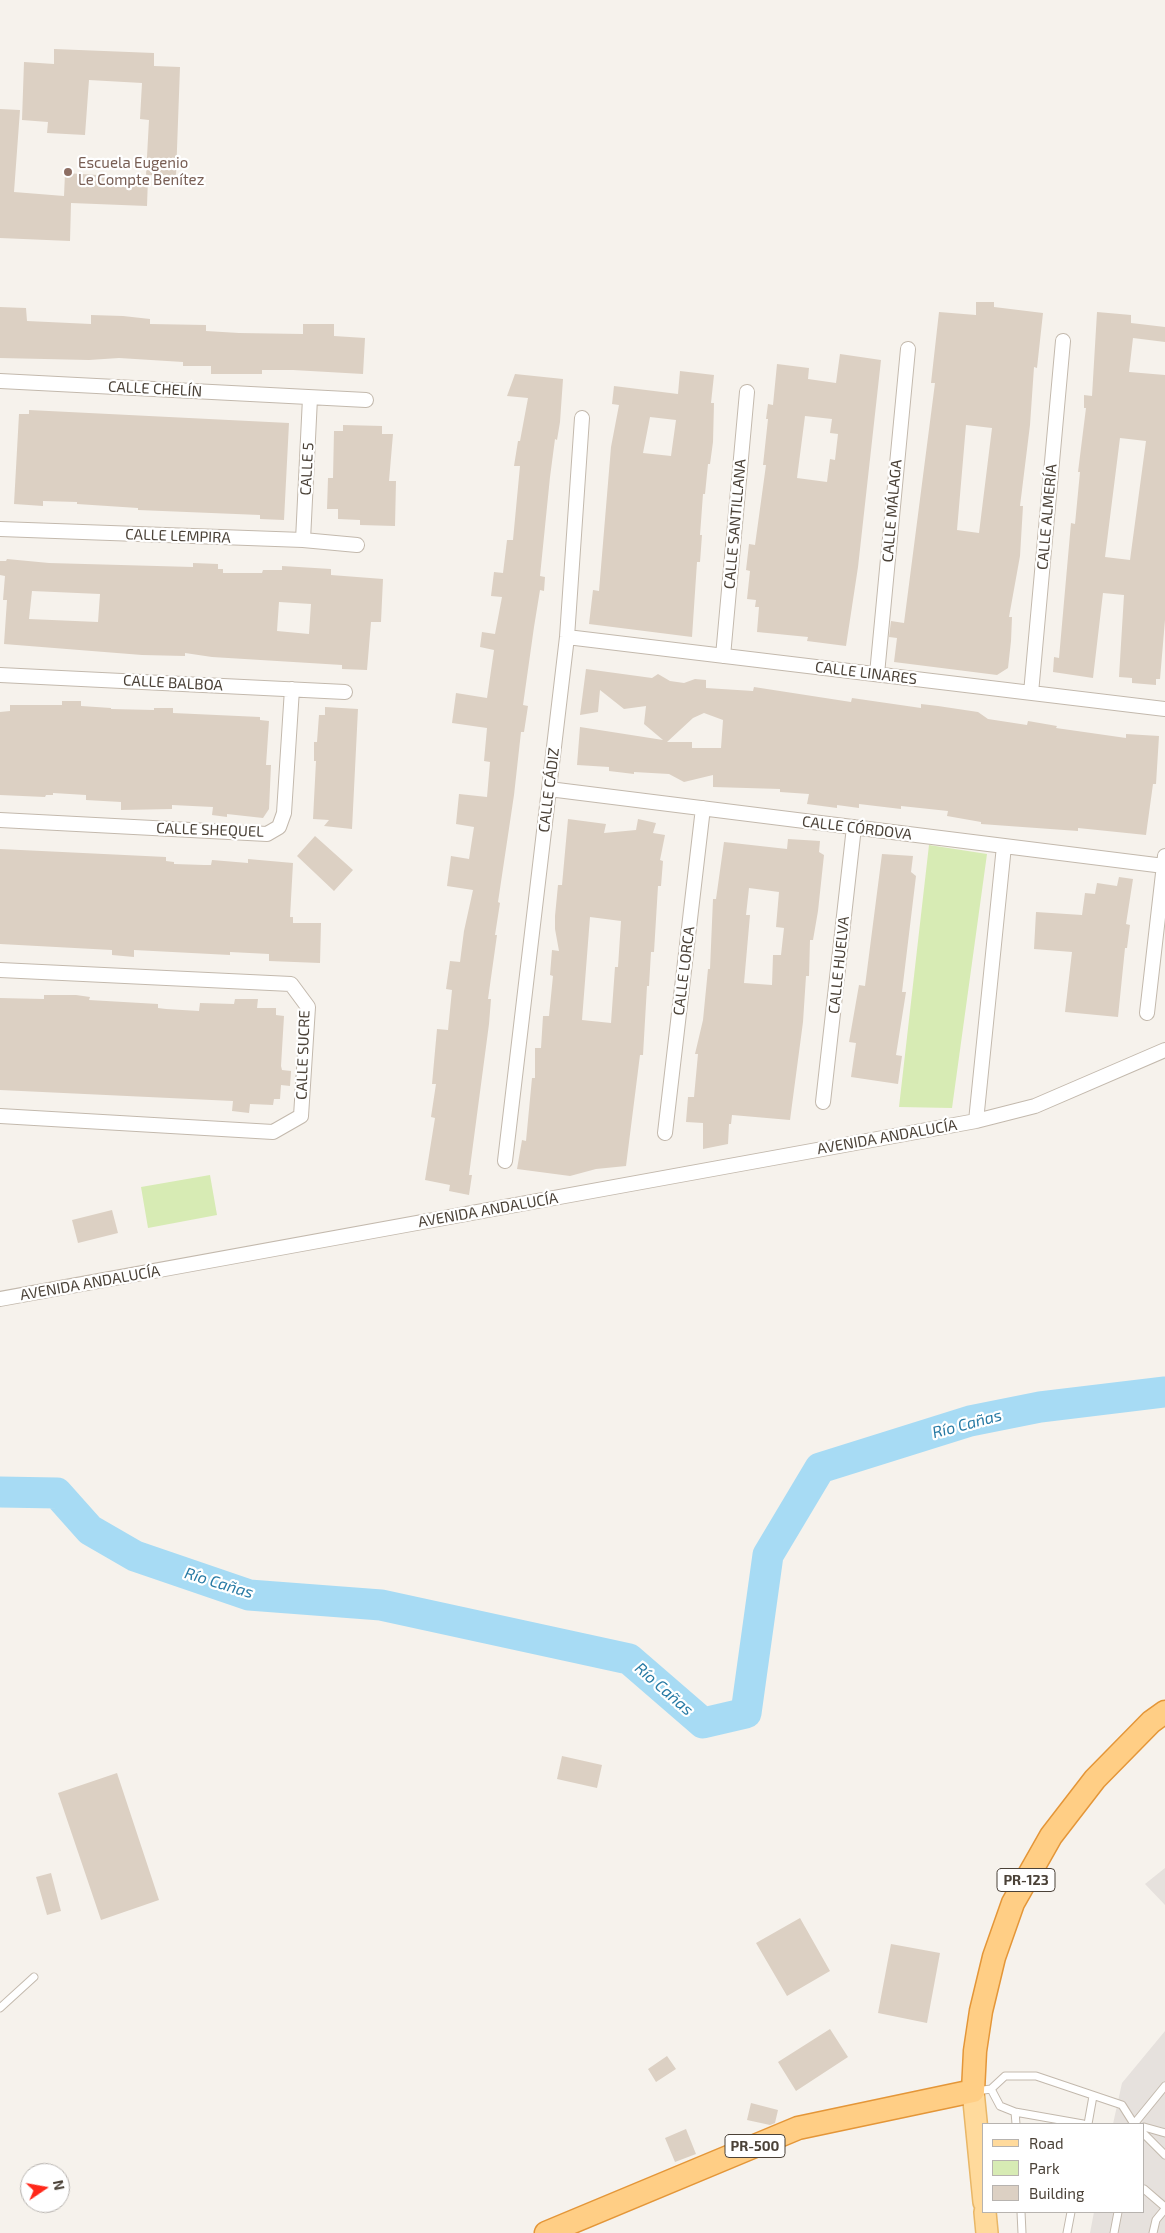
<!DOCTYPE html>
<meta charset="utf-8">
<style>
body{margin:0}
#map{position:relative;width:1165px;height:2233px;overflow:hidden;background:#f6f2ec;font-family:"Exo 2",sans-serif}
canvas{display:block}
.legend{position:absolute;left:982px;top:2123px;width:162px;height:90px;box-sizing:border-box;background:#fff;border:1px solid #b7b3af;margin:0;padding:6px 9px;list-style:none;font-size:15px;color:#4b4238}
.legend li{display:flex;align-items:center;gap:10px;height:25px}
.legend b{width:25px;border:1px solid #b7b3af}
.north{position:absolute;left:20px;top:2163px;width:50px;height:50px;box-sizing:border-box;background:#fff;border:1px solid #b7b3af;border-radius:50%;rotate:78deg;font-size:14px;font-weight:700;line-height:20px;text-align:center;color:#4b4238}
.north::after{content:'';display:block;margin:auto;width:18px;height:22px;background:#ff281a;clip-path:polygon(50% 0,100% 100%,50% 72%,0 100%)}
</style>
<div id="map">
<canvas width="1165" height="2233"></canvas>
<ul class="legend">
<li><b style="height:6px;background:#ffda9c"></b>Road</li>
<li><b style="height:14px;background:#d7ebb4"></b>Park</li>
<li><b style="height:14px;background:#dcd0c3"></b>Building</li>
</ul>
<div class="north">N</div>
</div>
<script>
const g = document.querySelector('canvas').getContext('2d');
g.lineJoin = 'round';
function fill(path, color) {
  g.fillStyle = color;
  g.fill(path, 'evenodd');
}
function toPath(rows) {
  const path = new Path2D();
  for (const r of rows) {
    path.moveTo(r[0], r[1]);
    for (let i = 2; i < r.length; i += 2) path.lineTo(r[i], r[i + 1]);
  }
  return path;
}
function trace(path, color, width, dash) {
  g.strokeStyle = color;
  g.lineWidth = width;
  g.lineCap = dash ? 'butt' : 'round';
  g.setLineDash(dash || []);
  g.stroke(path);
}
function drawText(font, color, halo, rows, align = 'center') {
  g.font = font + ' "Exo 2",sans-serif';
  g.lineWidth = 4.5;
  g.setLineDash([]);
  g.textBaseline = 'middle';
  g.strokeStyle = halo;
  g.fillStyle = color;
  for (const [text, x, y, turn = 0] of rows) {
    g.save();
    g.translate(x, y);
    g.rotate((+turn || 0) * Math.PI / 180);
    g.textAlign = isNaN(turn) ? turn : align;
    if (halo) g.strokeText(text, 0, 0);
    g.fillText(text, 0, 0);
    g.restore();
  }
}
fill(toPath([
 [1165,1868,1165,1905,1145,1884],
 [1165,2031,1165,2233,1090,2233,1094,2212,1144,2212,1144,2124,1113,2124,1122,2083]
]), '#e6e1dd');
fill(toPath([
 [929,845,987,854,952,1108,899,1107],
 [210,1175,217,1215,148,1228,141,1187]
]), '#d7ebb4');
trace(toPath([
 [0,1492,57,1493,90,1530,135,1556,249,1595,381,1605,629,1659,703,1723,746,1713,768,1555,820,1468,970,1421,1040,1407,1165,1392]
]), '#a7dbf4', 31);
fill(toPath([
 [54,49,154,53,154,66,180,67,176,176,146,175,149,120,140,119,142,83,89,80,85,135,47,133,48,122,22,120,24,62,54,64],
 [0,109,20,110,14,192,64,196,65,173,148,178,147,206,71,203,70,241,0,238],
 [976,302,994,302,994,307,1043,313,1037,368,1034,367,1030,425,1020,506,1023,506,1020,556,1009,617,1012,617,1011,641,1008,668,997,675,894,662,897,638,889,637,891,621,904,623,935,383,931,383,939,312,976,315],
 [966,425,992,428,979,533,957,530],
 [0,307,26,308,27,321,91,324,91,315,123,316,150,319,150,324,206,325,206,331,239,333,303,334,303,324,334,324,334,336,365,338,363,374,293,370,262,370,262,374,211,374,211,366,183,366,183,362,119,358,89,360,0,358],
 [1097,312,1131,315,1131,323,1165,327,1165,342,1133,338,1129,372,1165,375,1165,620,1160,679,1156,679,1156,685,1132,683,1132,678,1119,677,1124,595,1103,593,1093,678,1053,672,1054,657,1059,658,1071,523,1075,524,1080,472,1078,472,1086,408,1084,408,1084,395,1092,396],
 [1120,438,1146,441,1130,560,1105,557],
 [840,354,881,360,858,567,846,646,807,641,808,637,757,632,759,607,755,607,756,600,747,599,750,571,746,570,749,544,755,545,766,465,763,465,768,419,766,419,768,404,773,405,777,364,809,368,808,379,836,383],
 [805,416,832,419,830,433,838,434,835,460,830,459,827,482,797,478],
 [680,371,714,375,711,403,714,403,713,442,710,464,708,464,705,494,703,494,700,535,702,535,700,562,697,562,692,637,589,624,593,590,599,591,611,447,619,405,612,404,614,386,678,394],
 [650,417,676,420,671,456,643,453],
 [515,374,563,379,560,422,557,440,555,439,550,477,540,576,545,577,544,591,540,590,534,627,523,705,528,706,524,732,521,732,514,795,498,902,500,903,495,935,497,935,488,999,491,999,489,1024,469,1175,472,1175,469,1195,449,1191,450,1185,425,1180,435,1118,431,1117,436,1084,432,1084,437,1029,448,1030,452,990,446,989,450,961,460,962,464,931,473,890,447,886,451,856,469,859,474,827,456,824,459,794,487,797,490,762,484,761,487,728,452,723,456,693,487,698,494,650,480,647,482,632,495,634,502,597,491,596,494,572,503,573,507,540,513,540,520,466,514,466,518,441,520,441,528,398,507,396],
 [29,410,289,423,284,520,260,519,260,515,138,510,138,508,77,504,77,502,43,501,43,506,14,504,19,414,29,414],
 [343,425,382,426,382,434,393,434,389,481,396,481,395,526,360,525,360,520,338,519,338,509,327,509,328,478,333,478,334,431,343,431],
 [7,559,49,563,193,567,193,563,218,564,218,569,223,569,223,573,262,573,263,570,282,570,282,566,331,569,331,575,383,579,381,622,371,622,367,670,342,669,342,665,212,657,185,653,185,656,142,655,4,644,7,600,3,600,5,576,0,575,0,561,6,561],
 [32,591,100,594,98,622,29,619],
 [279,602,311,604,309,634,277,631],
 [586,669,652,678,658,674,670,681,684,683,695,679,706,680,706,688,753,691,754,687,851,702,852,698,921,708,921,704,938,706,978,712,988,719,1027,725,1028,721,1057,726,1056,728,1126,738,1126,734,1159,736,1156,784,1153,784,1146,835,1078,828,1078,831,981,824,981,822,947,816,948,811,901,806,901,809,859,804,859,808,837,805,837,808,807,804,809,794,780,792,780,789,713,787,713,775,684,782,669,774,634,772,634,774,609,771,609,767,577,765,580,727,663,740,644,724,646,706,624,709,600,690,598,712,580,715],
 [704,713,723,720,721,748,692,748,692,742,667,742,693,718],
 [62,701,81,701,81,706,111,708,111,709,154,710,154,708,173,708,173,713,260,717,260,720,269,721,266,765,271,765,269,809,263,818,227,814,227,817,212,815,213,807,172,805,172,809,121,810,121,802,86,800,86,795,53,793,53,795,46,795,45,797,0,795,0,712,10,711,10,705,62,705],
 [325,707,358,709,352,829,324,826,329,820,313,819,316,761,314,761,314,742,317,742,319,715,325,715],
 [568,819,606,824,604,833,636,830,638,819,656,823,653,833,665,835,660,860,663,861,661,886,658,886,654,952,651,952,649,986,647,986,643,1055,640,1055,626,1166,596,1169,570,1176,517,1169,522,1140,526,1141,532,1078,535,1078,535,1048,541,1048,543,1016,549,1016,553,976,550,975,552,950,559,951,555,929,555,916,558,885,562,885],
 [590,917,621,921,618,967,615,967,611,1023,582,1020],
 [315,836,353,870,334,891,297,856],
 [788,839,820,841,819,852,824,855,818,911,813,940,810,940,809,976,806,976,803,1022,790,1120,732,1115,731,1124,729,1124,728,1144,703,1149,703,1123,686,1122,688,1097,694,1097,698,1054,695,1054,703,1020,708,969,710,969,713,899,716,899,724,842,787,849],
 [749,888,779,892,776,927,784,928,781,955,773,955,772,985,744,983,750,915,746,915],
 [0,849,166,857,166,861,174,862,174,864,204,865,211,865,212,860,248,863,248,859,293,863,290,917,293,917,293,923,321,923,320,963,269,961,269,954,230,952,230,955,134,950,134,957,112,955,112,950,0,944],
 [882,854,913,856,911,872,916,876,902,992,906,992,896,1055,902,1056,898,1084,851,1077,856,1043,849,1042,859,985,865,986],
 [1119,877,1133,879,1126,924,1130,925,1127,948,1125,948,1118,1017,1065,1012,1072,952,1034,949,1036,912,1082,915,1085,893,1095,894,1097,883,1117,886],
 [44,995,76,995,90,997,89,1000,158,1004,158,1008,166,1009,199,1011,200,1003,234,1004,235,999,258,999,257,1008,276,1008,276,1015,284,1016,281,1066,282,1070,291,1071,290,1086,281,1085,280,1099,274,1099,273,1105,250,1104,249,1113,232,1111,233,1101,0,1090,0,998,44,999],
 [112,1210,118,1233,78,1243,72,1220],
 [562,1756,602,1765,597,1788,557,1779],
 [117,1773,159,1900,101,1920,58,1793],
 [51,1873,61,1911,47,1915,36,1877],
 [800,1918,830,1971,787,1996,756,1943],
 [891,1944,940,1953,927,2023,878,2013],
 [830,2029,848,2057,796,2091,778,2062],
 [667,2056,676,2069,656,2082,648,2069],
 [751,2103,778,2110,775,2123,770,2125,747,2120],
 [686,2129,696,2154,675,2162,665,2138]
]), '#dcd0c3');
const service = toPath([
 [0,2008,34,1977],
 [991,2089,1000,2106,1015,2112,1083,2124],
 [976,2091,991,2089,1005,2076,1036,2076,1122,2105,1134,2124,1165,2086],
 [1015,2112,1016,2124],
 [1088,2124,1093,2096],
 [1144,2127,1165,2133],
 [1144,2134,1165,2155],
 [1144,2189,1165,2207],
 [1021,2212,1022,2233],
 [1067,2233,1071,2212],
 [1114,2233,1118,2212],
 [1153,2233,1156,2220,1165,2209]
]);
const minor = toPath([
 [0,381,366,400],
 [0,529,303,540,357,545],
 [303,540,310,398],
 [567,637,1165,709],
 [723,656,747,392],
 [877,674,908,349],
 [0,675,345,692],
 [1031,693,1063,341],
 [549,789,1164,866],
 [0,820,267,834,279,827,284,813,292,689],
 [0,970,291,984,308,1007,301,1116,273,1132,0,1116],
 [1147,1013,1165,856],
 [823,1102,854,827],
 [976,1121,1004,846],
 [665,1133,703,808],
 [505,1161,567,637,582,418],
 [0,1299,976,1121,1035,1106,1165,1050]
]);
const primary = toPath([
 [973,2091,984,2202],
 [985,2212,987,2233]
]);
const trunk = toPath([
 [546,2233,798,2128,973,2091,975,2051,981,2011,994,1957,1013,1903,1051,1836,1095,1779,1151,1722,1165,1712]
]);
trace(service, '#c3b9ad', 9);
trace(minor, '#c3b9ad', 16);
trace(primary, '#e9b767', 24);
trace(trunk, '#e49638', 25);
trace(service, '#fff', 7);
trace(minor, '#fff', 14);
trace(primary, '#ffda9c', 21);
trace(trunk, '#ffce85', 22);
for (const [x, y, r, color] of [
 [68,172,5,"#8d6e63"]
]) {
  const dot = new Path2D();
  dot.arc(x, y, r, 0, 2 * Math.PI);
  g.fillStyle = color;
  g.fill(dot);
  trace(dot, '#fff', 2);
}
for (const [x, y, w] of [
 [1026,1880,58],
 [755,2146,60]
]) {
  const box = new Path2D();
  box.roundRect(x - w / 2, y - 11.5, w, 23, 4);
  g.fillStyle = '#fff';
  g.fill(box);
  trace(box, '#4b4238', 1);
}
drawText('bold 14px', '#4b4238', null, [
 ["PR-123",1026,1880],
 ["PR-500",755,2146]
]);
drawText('15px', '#785e54', '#fff', [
 ["Escuela Eugenio",78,163],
 ["Le Compte Benítez",78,180]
], 'left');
drawText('15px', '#4b4238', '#fff', [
 ["CALLE CHELÍN",155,389,3],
 ["CALLE 5",307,469,-87],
 ["CALLE MÁLAGA",892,511,-85],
 ["CALLE ALMERÍA",1047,517,-85],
 ["CALLE SANTILLANA",735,524,-85],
 ["CALLE LEMPIRA",178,536,2],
 ["CALLE LINARES",866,673,7],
 ["CALLE BALBOA",173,683,3],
 ["CALLE CÁDIZ",549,790,-83],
 ["CALLE CÓRDOVA",857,828,7],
 ["CALLE SHEQUEL",210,830,2],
 ["CALLE HUELVA",839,965,-84],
 ["CALLE LORCA",684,971,-83],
 ["CALLE SUCRE",303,1055,-88],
 ["AVENIDA ANDALUCÍA",887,1137,-10],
 ["AVENIDA ANDALUCÍA",488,1210,-10],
 ["AVENIDA ANDALUCÍA",90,1283,-10]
]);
drawText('italic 16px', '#277aa4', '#fff', [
 ["Río Cañas",967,1424,-15],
 ["Río Cañas",219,1583,17],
 ["Río Cañas",664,1689,41]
]);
</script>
